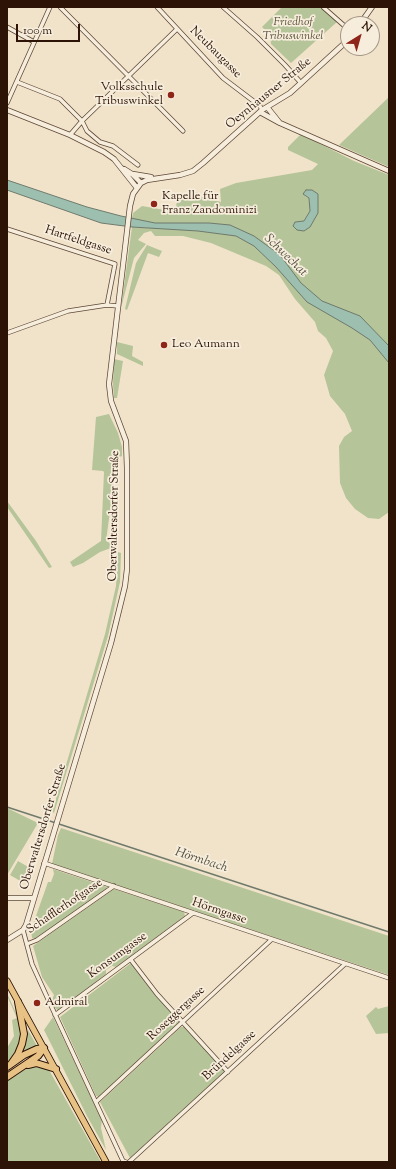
<!DOCTYPE html>
<meta charset="utf-8">
<style>
body{margin:0}
#map{position:relative;width:396px;height:1169px;overflow:hidden;background:#f1e3c9;font-family:"Sorts Mill Goudy",serif}
canvas{display:block}
.frame{position:absolute;inset:0;border:8px solid #2c1305;pointer-events:none}
.north{position:absolute;left:340px;top:16px;width:40px;height:40px;box-sizing:border-box;background:#f6eddc;border:1px solid #a59686;border-radius:50%;rotate:37deg;font-size:11px;font-weight:700;line-height:16px;text-align:center;color:#2c1305}
.north::after{content:'';display:block;margin:auto;width:14px;height:18px;background:#8f2418;clip-path:polygon(50% 0,100% 100%,50% 72%,0 100%)}
.scale{position:absolute;left:16px;top:24px;width:64px;height:18px;box-sizing:border-box;border:2px solid #2c1305;border-top:0;padding-left:5px;font-size:12px;line-height:14px;white-space:nowrap;color:#2c1305;-webkit-text-stroke:3px #f6eddc;paint-order:stroke}
</style>
<div id="map">
<canvas width="396" height="1169"></canvas>
<div class="frame"></div>
<div class="north">N</div>
<div class="scale">100 m</div>
</div>
<script>
const g = document.querySelector('canvas').getContext('2d');
g.lineJoin = 'round';
function fill(path, color) {
  g.fillStyle = color;
  g.fill(path, 'evenodd');
}
function toPath(rows) {
  const path = new Path2D();
  for (const r of rows) {
    path.moveTo(r[0], r[1]);
    for (let i = 2; i < r.length; i += 2) path.lineTo(r[i], r[i + 1]);
  }
  return path;
}
function trace(path, color, width, dash) {
  g.strokeStyle = color;
  g.lineWidth = width;
  g.lineCap = dash ? 'butt' : 'round';
  g.setLineDash(dash || []);
  g.stroke(path);
}
function drawText(font, color, halo, rows, align = 'center') {
  g.font = font + ' "Sorts Mill Goudy",serif';
  g.lineWidth = 3.5;
  g.setLineDash([]);
  g.textBaseline = 'middle';
  g.strokeStyle = halo;
  g.fillStyle = color;
  for (const [text, x, y, turn = 0] of rows) {
    g.save();
    g.translate(x, y);
    g.rotate((+turn || 0) * Math.PI / 180);
    g.textAlign = isNaN(turn) ? turn : align;
    if (halo) g.strokeText(text, 0, 0);
    g.fillText(text, 0, 0);
    g.restore();
  }
}
fill(toPath([
 [282,7,321,7,337,22,291,63,271,44,270,35,262,27],
 [389,97,389,167,339,145],
 [301,134,354,161,389,175,389,512,379,519,368,518,355,509,346,498,340,483,339,446,344,437,352,431,345,414,330,396,324,375,333,351,326,338,318,331,315,322,295,299,279,275,266,266,211,243,183,236,155,236,151,231,144,233,138,240,146,244,134,258,121,308,132,227,147,228,132,218,133,213,142,206,176,212,177,194,198,192,198,196,221,202,220,189,236,183,312,170,318,164,288,150,288,147],
 [318,194,304,231,295,222,304,221,310,211,309,198,305,196],
 [147,245,162,251,159,257,148,253,127,310,125,309,136,263],
 [117,342,133,346,132,356,143,362,143,366,117,354],
 [114,359,123,361,117,398,114,398,113,384],
 [109,414,118,433,122,447,122,456,114,459,112,496,106,541,112,544,111,548,100,552,83,563,73,567,70,562,101,541,104,472,103,471,92,470,96,417],
 [7,501,36,541,52,567,49,568,7,507],
 [118,552,121,553,120,582,108,636,54,813,52,812,105,634,116,586],
 [7,808,38,823,7,875],
 [61,828,389,936,389,975,52,864,58,835],
 [18,861,30,868,22,882,10,875],
 [53,869,107,887,106,890,35,939,32,938,31,930,48,882,51,882,54,874],
 [114,889,184,912,185,916,116,967,112,966,106,970,106,974,60,1010,57,1010,51,1002,54,995,42,977,33,946],
 [131,963,155,995,178,1019,179,1022,99,1097,96,1096,60,1017],
 [7,993,20,1022,22,1035,19,1047,15,1054,7,1063,7,1048,14,1036,12,1020,17,1018,7,996],
 [389,1006,389,1033,376,1034,366,1016,376,1007,378,1009],
 [53,1017,102,1120,101,1128,106,1150,87,1116,44,1030],
 [181,1027,185,1027,224,1069,224,1072,130,1158,100,1102],
 [28,1030,37,1046,21,1055,25,1044],
 [33,1065,46,1067,49,1070,101,1162,7,1162,7,1081,22,1071]
]), '#b6c499');
const water = toPath([
 [7,180,87,207,121,216,155,223,209,223,230,225,254,236,280,255,301,283,322,301,360,316,389,346,389,363,370,340,352,328,307,302,276,267,254,246,236,236,198,231,132,227,101,223,7,190,7,180],
 [306,190,312,190,318,194,318,213,310,227,304,231,297,230,293,226,295,222,304,221,310,211,309,198,303,194,306,190]
]);
fill(water, '#9cbfb0');
trace(water, '#6f7a6c', 1);
trace(toPath([
 [7,807,389,932]
]), '#6f7a6c', 1.5);
const minor = toPath([
 [60,7,183,131],
 [157,7,223,78,260,106,262,110],
 [223,7,257,37,285,65,301,83],
 [323,7,348,29],
 [7,27,34,42],
 [17,82,60,99,82,121,87,131,100,142,113,146,138,165],
 [7,103,50,7],
 [70,135,82,121,177,29],
 [7,229,115,264,107,305,118,306],
 [7,333,68,311,107,305],
 [44,863,389,978],
 [23,930,32,964,47,997,123,1161,126,1162],
 [27,944,37,940,114,886],
 [131,960,157,994,228,1072],
 [55,1015,193,913],
 [96,1102,271,940],
 [129,1162,345,964]
]);
const tertiary = toPath([
 [360,24,372,7],
 [267,107,279,122],
 [7,110,70,135,104,152,114,159,137,188],
 [260,112,280,123,389,171],
 [124,169,132,174,141,183],
 [133,174,151,177],
 [7,898,33,898],
 [7,940,23,930,26,925,111,643,125,586,127,569,127,468,126,441,111,401,109,384,130,206,133,194,141,183,147,180,180,175,193,171,203,163,262,110,290,93,301,83,348,40]
]);
const primary = toPath([
 [7,981,106,1162]
]);
const motorway = toPath([
 [11,1064,18,1054,22,1044,24,1034,18,1002],
 [28,1065,36,1063,56,1069],
 [7,1067,24,1055,37,1049,44,1048],
 [7,1077,38,1056,44,1048]
]);
trace(minor, '#5d4736', 5);
trace(tertiary, '#5d4736', 6);
trace(primary, '#2c1305', 7);
trace(motorway, '#2c1305', 8);
trace(minor, '#f6eddc', 3.5);
trace(tertiary, '#f6eddc', 4.5);
trace(primary, '#e8c284', 5.5);
trace(motorway, '#e8c284', 6);
for (const [x, y, r, color] of [
 [171,95,4,"#8f2418"],
 [154,204,4,"#8f2418"],
 [164,345,4,"#8f2418"],
 [37,1003,4,"#8f2418"]
]) {
  const dot = new Path2D();
  dot.arc(x, y, r, 0, 2 * Math.PI);
  g.fillStyle = color;
  g.fill(dot);
  trace(dot, '#f6eddc', 1.5);
}
drawText('italic 12px', '#5c5139', '#f6eddc', [
 ["Friedhof",293,23],
 ["Tribuswinkel",293,37]
]);
drawText('12px', '#2c1305', '#f6eddc', [
 ["Neubaugasse",215,53,45],
 ["Oeynhausner Straße",269,94,-39],
 ["Hartfeldgasse",78,241,18],
 ["Oberwaltersdorfer Straße",115,516,-89],
 ["Oberwaltersdorfer Straße",44,827,-73],
 ["Schafflerhofgasse",65,907,-34],
 ["Hörmgasse",219,912,19],
 ["Konsumgasse",118,956,-36],
 ["Roseggergasse",177,1014,-43],
 ["Bründelgasse",230,1056,-43]
]);
drawText('12px', '#2c1305', '#f6eddc', [
 ["Volksschule",163,88,"right"],
 ["Tribuswinkel",163,102,"right"],
 ["Kapelle für",162,197],
 ["Franz Zandominizi",162,211],
 ["Leo Aumann",172,345],
 ["Admiral",45,1003]
], 'left');
drawText('italic 13px', '#534f41', '#f6eddc', [
 ["Schwechat",285,256,44],
 ["Hörmbach",201,861,18]
]);
</script>
